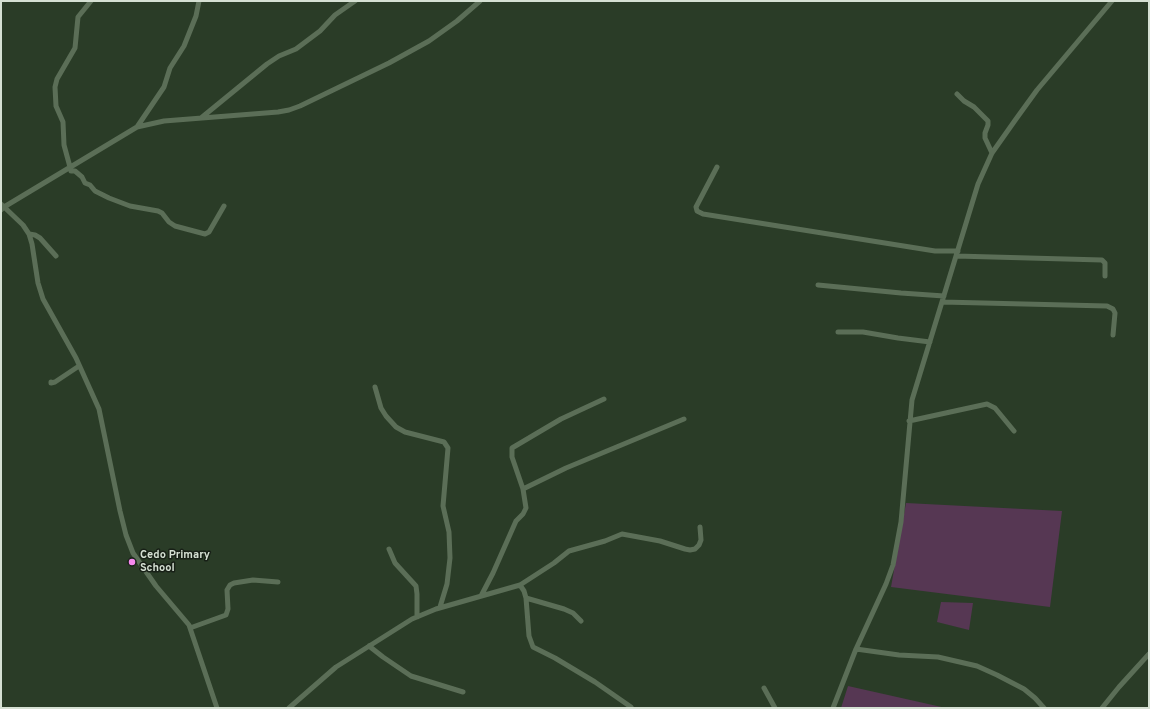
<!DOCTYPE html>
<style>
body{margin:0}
#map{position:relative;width:1150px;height:709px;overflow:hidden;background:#2a3c27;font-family:Overpass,sans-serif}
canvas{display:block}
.frame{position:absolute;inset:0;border:2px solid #d5e0d3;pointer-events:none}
</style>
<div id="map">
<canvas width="1150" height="709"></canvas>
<div class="frame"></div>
</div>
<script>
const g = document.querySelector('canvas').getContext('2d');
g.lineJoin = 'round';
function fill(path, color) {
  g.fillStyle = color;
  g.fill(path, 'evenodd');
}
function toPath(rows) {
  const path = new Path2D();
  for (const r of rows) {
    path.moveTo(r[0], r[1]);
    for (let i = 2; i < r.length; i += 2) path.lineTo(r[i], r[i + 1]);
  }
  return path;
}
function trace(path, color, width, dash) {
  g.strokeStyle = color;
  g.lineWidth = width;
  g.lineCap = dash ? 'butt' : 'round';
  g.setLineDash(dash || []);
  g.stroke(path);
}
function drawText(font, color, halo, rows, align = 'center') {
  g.font = font + ' Overpass,sans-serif';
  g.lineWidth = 3;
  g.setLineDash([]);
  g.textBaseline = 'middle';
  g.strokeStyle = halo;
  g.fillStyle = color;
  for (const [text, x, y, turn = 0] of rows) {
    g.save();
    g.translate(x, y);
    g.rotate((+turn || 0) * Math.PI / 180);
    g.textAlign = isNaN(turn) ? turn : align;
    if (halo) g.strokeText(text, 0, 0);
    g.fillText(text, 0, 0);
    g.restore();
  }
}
fill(toPath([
 [906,503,1062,511,1050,607,891,587],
 [941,602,973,603,969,630,937,622],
 [848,686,946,708,841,708]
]), '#563753');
trace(toPath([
 [957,94,964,101,974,107,988,121,988,125,985,133,985,138,992,153],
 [201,118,267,64,279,56,296,49,320,31,335,15,355,1],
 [137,127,164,87,170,68,184,46,196,16,199,1],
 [70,167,64,145,63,122,56,106,55,87,57,79,75,48,78,17,91,1],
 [717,167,696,207,697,211,703,214,935,251,958,251],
 [71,171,75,171,82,177,85,183,90,185,95,191,109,198,130,206,158,211,162,213,169,222,175,226,205,234,209,232,224,206],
 [1,204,23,225,29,234,32,244,38,283,43,299,76,358,99,409,120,511,126,535,133,553,156,586,189,625,217,708],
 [1,210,4,207,137,127,164,121,278,112,289,110,300,106,389,63,429,41,457,21,480,1],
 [29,234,35,235,40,238,56,256],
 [956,256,1102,260,1105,263,1105,276],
 [818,285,901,293,944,296],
 [942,302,1107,306,1113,309,1115,313,1113,335],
 [838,332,863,332,898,338,930,342],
 [51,382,51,383,55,382,79,366],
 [375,387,381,408,386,416,396,427,405,432,444,442,448,448,443,506,449,532,450,558,447,584,440,607],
 [909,421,987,404,995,408,1014,431],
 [523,489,566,468,684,419],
 [389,549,395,563,416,586,417,594,417,617],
 [520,585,524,591,526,598,529,636,533,647,555,658,595,682,631,707],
 [481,596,493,573,516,521,523,514,526,508,523,489,512,457,512,448,561,419,604,399],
 [526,598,564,609,573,613,581,621],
 [190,628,226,615,228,609,227,590,230,585,234,583,253,580,278,582],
 [369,646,383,657,411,676,463,692],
 [856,649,899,655,938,657,977,666,997,675,1024,689,1035,698,1044,708],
 [764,688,775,708],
 [289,708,336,667,412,619,436,609,520,585,554,563,569,551,605,541,622,534,660,541,685,549,690,550,695,549,699,545,701,540,700,527],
 [833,708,856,649,886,584,893,565,901,522,912,400,978,184,992,153,1016,119,1037,90,1112,1],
 [1102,708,1119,687,1149,654]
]), '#5b6e57', 5);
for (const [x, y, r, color] of [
 [132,562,4,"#f689ee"]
]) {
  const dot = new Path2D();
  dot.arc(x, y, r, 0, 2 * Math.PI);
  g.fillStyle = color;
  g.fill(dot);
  trace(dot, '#182017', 1.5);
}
drawText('bold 11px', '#d5e0d3', '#182017', [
 ["Cedo Primary",140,556],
 ["School",140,569]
], 'left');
</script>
